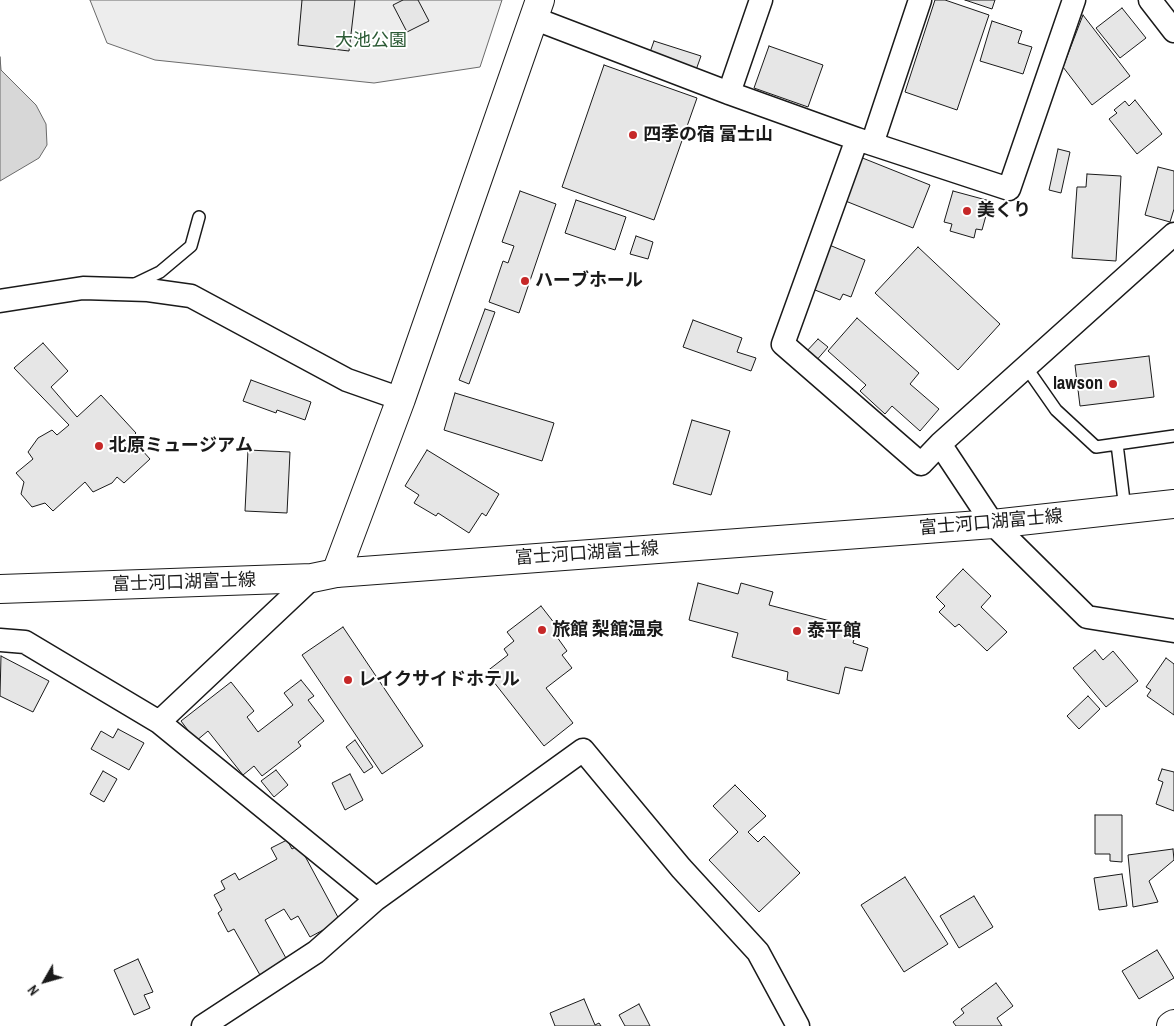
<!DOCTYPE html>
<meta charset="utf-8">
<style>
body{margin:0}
#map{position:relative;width:1174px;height:1026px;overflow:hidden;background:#fff;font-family:"Archivo Narrow",sans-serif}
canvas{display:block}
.north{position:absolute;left:20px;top:956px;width:50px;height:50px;-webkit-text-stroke:4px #fff;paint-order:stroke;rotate:232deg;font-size:14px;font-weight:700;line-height:20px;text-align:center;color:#1a1a1a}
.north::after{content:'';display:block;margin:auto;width:18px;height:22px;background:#1a1a1a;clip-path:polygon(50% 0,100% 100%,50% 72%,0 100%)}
</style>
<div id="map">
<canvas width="1174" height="1026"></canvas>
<div class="north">N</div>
</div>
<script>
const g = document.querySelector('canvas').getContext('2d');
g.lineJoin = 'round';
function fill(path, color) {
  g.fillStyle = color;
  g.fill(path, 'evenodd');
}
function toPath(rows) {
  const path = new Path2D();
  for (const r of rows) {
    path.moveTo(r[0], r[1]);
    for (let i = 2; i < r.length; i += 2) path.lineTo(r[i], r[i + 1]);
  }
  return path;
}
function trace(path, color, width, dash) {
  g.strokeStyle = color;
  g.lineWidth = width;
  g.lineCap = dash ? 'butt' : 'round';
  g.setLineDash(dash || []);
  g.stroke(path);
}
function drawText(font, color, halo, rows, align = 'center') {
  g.font = font + ' "Archivo Narrow","Noto Sans JP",sans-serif';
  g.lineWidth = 4;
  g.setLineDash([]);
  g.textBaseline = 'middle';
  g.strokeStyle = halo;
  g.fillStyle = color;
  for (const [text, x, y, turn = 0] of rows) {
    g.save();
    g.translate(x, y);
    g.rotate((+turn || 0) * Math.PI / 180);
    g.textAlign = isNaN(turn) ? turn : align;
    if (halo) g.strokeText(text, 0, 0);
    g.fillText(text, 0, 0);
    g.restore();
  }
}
const green = toPath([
 [90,0,502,0,480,67,374,83,155,60,107,43,90,0]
]);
fill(green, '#ededed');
trace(green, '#6a6a6a', 1);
const water = toPath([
 [0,57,1,70,36,105,46,124,47,145,39,158,0,181,0,57]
]);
fill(water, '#d7d7d7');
trace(water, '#6a6a6a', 1);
const building = toPath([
 [302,0,355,0,349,51,298,45,302,0],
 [403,0,418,0,429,21,407,32,393,5,403,0],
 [935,0,945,0,989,15,957,110,905,92,935,0],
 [965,0,995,0,992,9,965,0],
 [1122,8,1146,38,1120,58,1096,28,1122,8],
 [1083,15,1130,76,1092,105,1063,67,1083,15],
 [992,21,1022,31,1018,43,1032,47,1023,74,980,61,992,21],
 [654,41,701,56,696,70,649,55,654,41],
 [769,46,823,65,808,107,754,88,769,46],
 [604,65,697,98,654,220,562,187,604,65],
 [1135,100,1162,134,1137,154,1109,119,1117,113,1114,110,1125,101,1129,106,1135,100],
 [1058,149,1070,152,1061,193,1049,190,1058,149],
 [860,157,930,185,913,228,843,200,860,157],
 [1158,167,1174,171,1174,209,1170,222,1145,215,1158,167],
 [1087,174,1121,176,1116,261,1072,258,1077,187,1086,187,1087,174],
 [520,191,556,204,519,313,489,302,503,261,508,263,514,246,502,242,520,191],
 [953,191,990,201,982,230,976,229,974,238,950,231,952,224,944,222,953,191],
 [576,200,626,217,615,250,565,233,576,200],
 [636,236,653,242,648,259,630,254,636,236],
 [827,244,865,260,851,297,843,294,840,300,810,288,827,244],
 [918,247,1000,324,958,370,875,293,918,247],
 [485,309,495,312,469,384,459,380,485,309],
 [857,318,919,373,910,384,939,409,920,431,892,406,885,414,860,391,866,385,828,351,857,318],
 [693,320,742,338,737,352,756,358,751,371,683,347,693,320],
 [818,339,828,347,815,362,805,353,818,339],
 [43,343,68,371,51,387,77,417,101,395,136,433,131,438,150,459,124,483,117,477,112,483,93,492,85,482,53,511,45,503,32,507,21,494,24,482,16,473,33,459,28,452,38,438,52,430,57,435,69,425,14,368,43,343],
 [1149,356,1154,397,1080,406,1075,365,1149,356],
 [251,380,311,402,305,420,277,410,276,413,243,401,251,380],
 [455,393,554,423,542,461,444,430,455,393],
 [692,420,730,431,711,495,673,484,692,420],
 [248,450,290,452,287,513,245,511,248,450],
 [427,450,499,494,486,516,482,513,469,533,438,513,436,516,414,503,419,495,405,486,427,450],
 [963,569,991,596,981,607,1007,632,987,651,959,624,955,627,939,612,945,606,936,597,963,569],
 [698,583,738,594,741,583,773,592,769,605,857,628,853,643,868,648,862,671,845,667,839,694,787,680,788,672,732,657,738,633,689,620,698,583],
 [541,606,562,633,557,637,567,651,562,655,572,668,546,688,573,723,544,746,486,672,508,655,504,649,514,641,507,632,541,606],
 [343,627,423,746,382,774,302,655,343,627],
 [1095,650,1103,660,1113,651,1138,681,1106,707,1073,668,1095,650],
 [1,656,49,681,33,712,0,696,1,656],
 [1166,658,1174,664,1174,715,1147,696,1151,690,1146,687,1166,658],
 [301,680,314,696,308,700,324,721,298,742,301,746,262,776,254,766,243,775,208,731,196,741,181,721,231,682,254,711,247,717,258,732,293,705,284,693,301,680],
 [1088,696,1100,709,1079,729,1067,716,1088,696],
 [118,729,144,743,129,770,91,749,101,731,113,738,118,729],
 [355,740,373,767,364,773,346,747,355,740],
 [1162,769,1174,772,1174,811,1156,804,1163,782,1158,780,1162,769],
 [276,770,288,785,274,797,261,781,276,770],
 [103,771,117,779,104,802,90,794,103,771],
 [350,774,363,800,345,810,332,783,350,774],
 [735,785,766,816,748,832,758,842,764,836,800,873,759,912,709,860,738,832,713,806,735,785],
 [1095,815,1122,815,1122,862,1110,861,1110,854,1095,854,1095,815],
 [287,840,292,849,299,845,340,921,310,937,298,916,291,920,284,909,265,920,287,960,260,975,234,929,228,932,218,913,222,910,214,895,225,889,221,881,235,873,239,880,277,859,271,848,287,840],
 [1173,849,1174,860,1149,881,1158,902,1133,907,1128,855,1173,849],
 [1122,874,1127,906,1099,910,1094,878,1122,874],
 [905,877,948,944,904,972,861,905,905,877],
 [974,896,993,927,959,948,940,916,974,896],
 [1157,950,1174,978,1139,999,1122,971,1157,950],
 [138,959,153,992,144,995,150,1008,134,1015,114,970,138,959],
 [996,983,1013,1006,997,1018,1002,1026,956,1026,953,1022,964,1013,961,1009,996,983],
 [584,999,595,1025,599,1023,601,1026,555,1026,550,1013,584,999],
 [639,1004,650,1026,625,1026,619,1015,639,1004]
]);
fill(building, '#e6e6e6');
trace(building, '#1a1a1a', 1);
const service = toPath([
 [133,285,160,272,191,246,199,217],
 [1026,367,1056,410,1096,447,1117,444],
 [1125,509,1117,444,1174,436]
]);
const minor = toPath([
 [1150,0,1174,31],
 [533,18,729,93,857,139,783,344,921,464,940,444],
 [729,93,761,0],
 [857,139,1009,189,1074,0],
 [872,144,920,0],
 [1174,234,940,444,993,524,1087,617,1174,631],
 [0,301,83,288,148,290,191,296,347,380,401,399],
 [0,640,25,642,159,722,376,899],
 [159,722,312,578],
 [203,1026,316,952,376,899,583,750,681,868,758,952,798,1026]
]);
const tertiary = toPath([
 [336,573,401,399,540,0]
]);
const secondary = toPath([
 [0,589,312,578,336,573,993,524,1174,504],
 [1171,1026,1174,1024]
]);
trace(service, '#1a1a1a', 14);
trace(minor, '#1a1a1a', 25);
trace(tertiary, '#1a1a1a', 30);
trace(secondary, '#1a1a1a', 30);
trace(service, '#fff', 11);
trace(minor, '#fff', 22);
trace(tertiary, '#fff', 28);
trace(secondary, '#fff', 28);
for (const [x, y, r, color] of [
 [633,135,5,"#c62828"],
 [967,211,5,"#c62828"],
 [525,281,5,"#c62828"],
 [1113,384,5,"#c62828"],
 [99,446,5,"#c62828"],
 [542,630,5,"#c62828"],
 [797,631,5,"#c62828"],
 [348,680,5,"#c62828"]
]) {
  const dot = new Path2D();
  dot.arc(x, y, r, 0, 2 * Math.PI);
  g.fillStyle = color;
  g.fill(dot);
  trace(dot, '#fff', 2);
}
drawText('18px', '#2b5a34', '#fff', [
 ["大池公園",371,41]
]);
drawText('bold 18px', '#1a1a1a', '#fff', [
 ["四季の宿 富士山",643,135],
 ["美くり",977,211],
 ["ハーブホール",535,281],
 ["lawson",1103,384,"right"],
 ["北原ミュージアム",109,446],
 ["旅館 梨館温泉",552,630],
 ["泰平館",807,631],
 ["レイクサイドホテル",358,680]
], 'left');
drawText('18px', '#1a1a1a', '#fff', [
 ["富士河口湖富士線",991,523,-5],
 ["富士河口湖富士線",587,554,-4],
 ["富士河口湖富士線",184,583,-2]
]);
</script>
